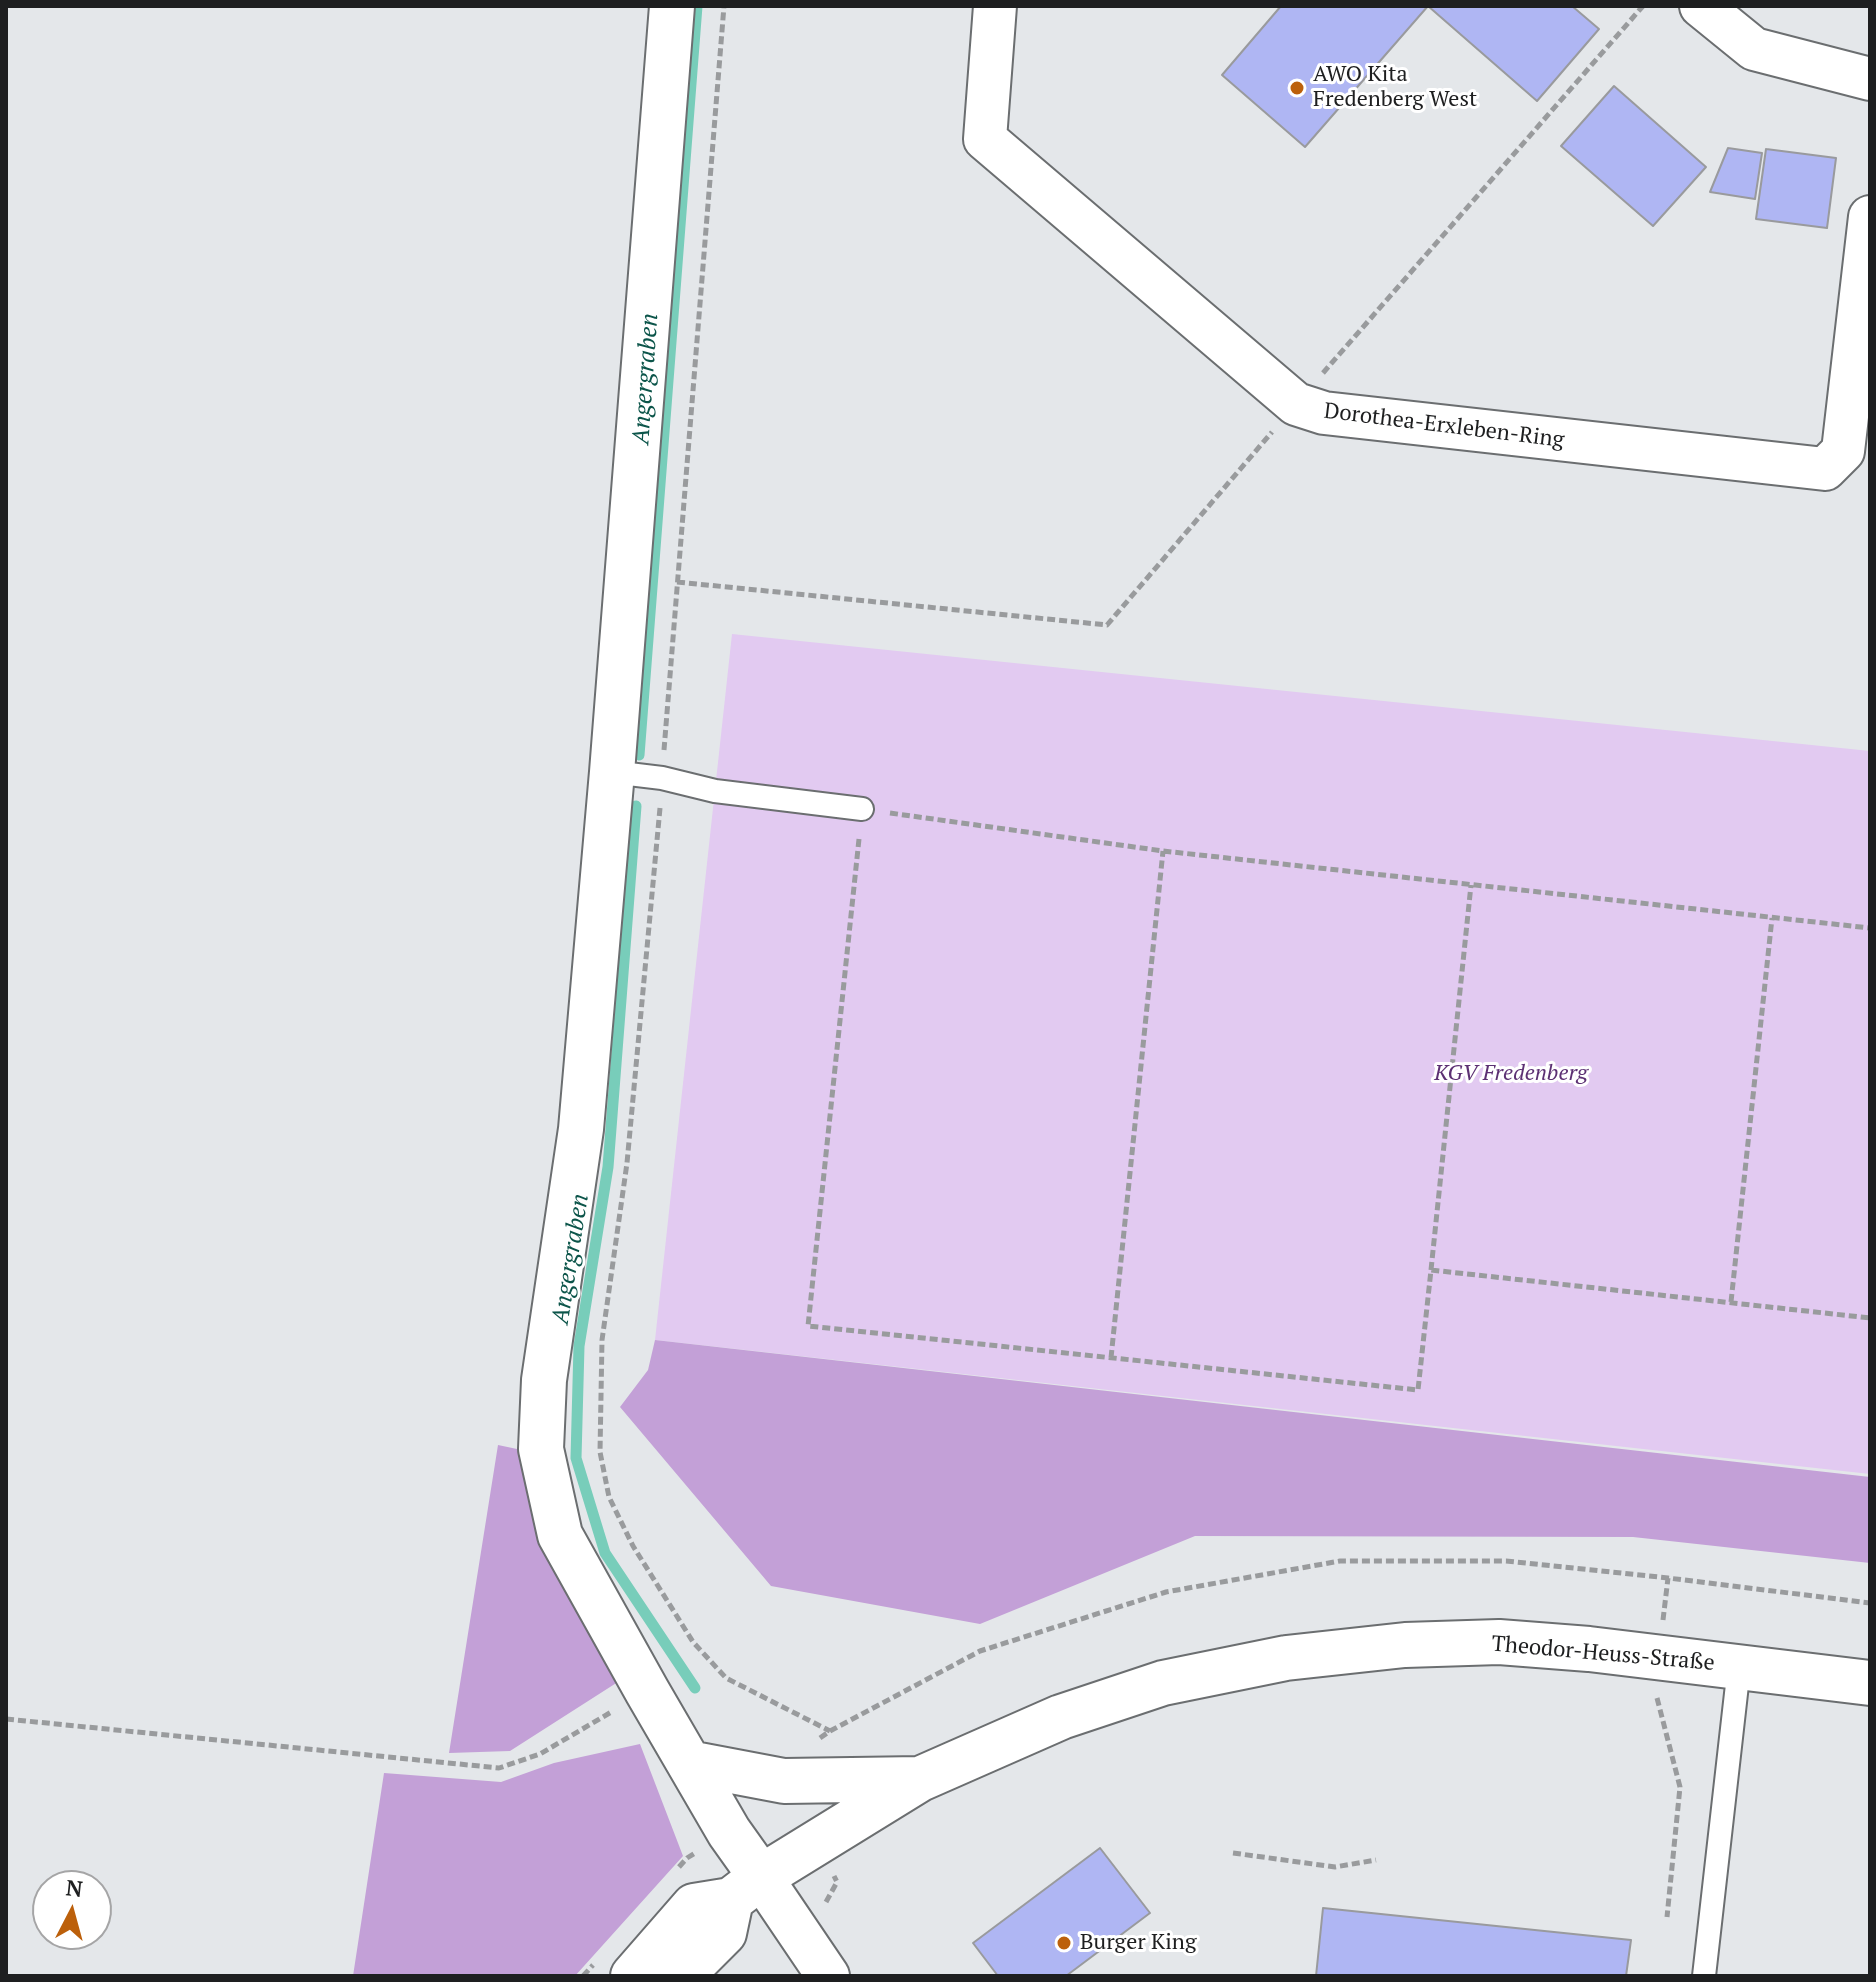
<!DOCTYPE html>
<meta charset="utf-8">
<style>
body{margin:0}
#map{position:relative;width:1876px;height:1982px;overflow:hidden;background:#e4e7ea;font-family:"PT Serif",serif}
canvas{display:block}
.frame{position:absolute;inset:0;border:8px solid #1e1f20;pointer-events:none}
.north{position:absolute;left:32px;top:1870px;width:80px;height:80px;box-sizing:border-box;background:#fff;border:2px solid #a5a5a6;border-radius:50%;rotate:6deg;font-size:22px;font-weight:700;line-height:32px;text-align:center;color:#1e1f20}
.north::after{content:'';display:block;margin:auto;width:28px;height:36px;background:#bc600b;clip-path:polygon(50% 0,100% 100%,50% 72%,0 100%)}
</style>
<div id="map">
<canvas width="1876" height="1982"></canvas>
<div class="frame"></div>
<div class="north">N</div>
</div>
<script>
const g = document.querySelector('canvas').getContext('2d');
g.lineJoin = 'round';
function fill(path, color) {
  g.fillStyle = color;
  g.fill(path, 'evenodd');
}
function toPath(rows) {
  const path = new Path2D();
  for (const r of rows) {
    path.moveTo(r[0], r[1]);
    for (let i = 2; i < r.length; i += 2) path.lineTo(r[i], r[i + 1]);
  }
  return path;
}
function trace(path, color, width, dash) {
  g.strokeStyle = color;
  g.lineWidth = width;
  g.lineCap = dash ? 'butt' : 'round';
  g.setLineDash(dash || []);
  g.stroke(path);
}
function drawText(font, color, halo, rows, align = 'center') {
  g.font = font + ' "PT Serif",serif';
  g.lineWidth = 6;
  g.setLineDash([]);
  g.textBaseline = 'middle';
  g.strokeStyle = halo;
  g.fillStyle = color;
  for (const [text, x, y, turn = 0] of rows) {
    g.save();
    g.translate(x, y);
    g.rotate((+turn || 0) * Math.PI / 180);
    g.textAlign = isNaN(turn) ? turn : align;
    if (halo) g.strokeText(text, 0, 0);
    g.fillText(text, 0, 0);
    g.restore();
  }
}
fill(toPath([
 [732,634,1870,751,1870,1474,655,1340]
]), '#e2caf1');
fill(toPath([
 [655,1340,1870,1477,1870,1563,1633,1537,1195,1536,980,1624,771,1586,620,1407,648,1370],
 [498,1445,517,1449,544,1553,621,1680,510,1751,449,1753],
 [640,1744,683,1856,575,1976,353,1976,384,1773,501,1782,554,1763]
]), '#c3a0d7');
trace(toPath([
 [639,755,697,6],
 [636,806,608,1167,579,1346,576,1458,605,1553,695,1688]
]), '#78cdba', 11);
const building = toPath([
 [1281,6,1572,6,1599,29,1537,101,1428,6,1305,147,1222,75,1281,6],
 [1614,86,1706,167,1653,226,1561,146,1614,86],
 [1728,148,1762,153,1755,199,1710,192,1728,148],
 [1766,149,1836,158,1827,228,1756,219,1766,149],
 [1100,1848,1150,1913,1066,1976,998,1976,973,1943,1100,1848],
 [1323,1908,1631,1940,1626,1976,1316,1976,1323,1908]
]);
fill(building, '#afb6f3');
trace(building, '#999a9d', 2);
const lane = toPath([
 [612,772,662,778,715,791,862,809],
 [1704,1976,1739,1667]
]);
const street = toPath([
 [995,6,985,139,1296,404,1324,413,1825,469,1843,451,1870,217],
 [1701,6,1754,49,1870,79],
 [761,1877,828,1976]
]);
const secondary = toPath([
 [672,6,612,772,581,1129,544,1380,541,1449,560,1535,647,1691,729,1832,761,1877],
 [689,1763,784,1781,920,1779],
 [633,1976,694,1906,731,1900,761,1877,920,1779,1061,1717,1163,1683,1286,1658,1405,1645,1499,1642,1589,1649,1870,1683],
 [681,1976,724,1933,731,1900]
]);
trace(lane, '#6b6e70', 26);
trace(street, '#6b6e70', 46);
trace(secondary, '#6b6e70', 48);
trace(toPath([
 [1323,373,1643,6],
 [677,582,1107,625,1272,432],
 [664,750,724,6],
 [660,808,627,1163,602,1340,600,1452,609,1497,633,1546,693,1642,726,1678,830,1731],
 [890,813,1163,851,1870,928],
 [859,839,808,1326,1418,1390,1431,1270,1870,1318],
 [1431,1270,1471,885],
 [1731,1302,1772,918],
 [1111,1358,1163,851],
 [1663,1620,1668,1578],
 [1657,1698,1680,1787,1667,1917],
 [6,1719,499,1768,540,1754,613,1711],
 [820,1738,830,1731,980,1651,1166,1592,1340,1561,1506,1561,1668,1578,1870,1603],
 [1233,1853,1335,1867,1376,1860],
 [679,1867,687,1858,695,1853],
 [826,1902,837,1882,834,1876],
 [583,1976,593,1965]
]), '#999b9d', 5, [8, 4]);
trace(lane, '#fff', 22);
trace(street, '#fff', 42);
trace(secondary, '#fff', 44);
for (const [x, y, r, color] of [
 [1297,88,8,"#bc600b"],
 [1064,1943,8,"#bc600b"]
]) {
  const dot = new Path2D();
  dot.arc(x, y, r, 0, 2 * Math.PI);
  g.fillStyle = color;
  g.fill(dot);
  trace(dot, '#fff', 3);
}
drawText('22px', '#1e1f20', '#fff', [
 ["AWO Kita",1313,75],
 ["Fredenberg West",1313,100],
 ["Burger King",1080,1943]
], 'left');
drawText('22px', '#1e1f20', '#fff', [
 ["Dorothea-Erxleben-Ring",1444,426,7],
 ["Theodor-Heuss-Straße",1603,1654,5]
]);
drawText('italic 22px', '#5c3073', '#fff', [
 ["KGV Fredenberg",1511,1074]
]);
drawText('italic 24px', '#0c554a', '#fff', [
 ["Angergraben",646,379,-86],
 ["Angergraben",571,1259,-81]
]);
</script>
